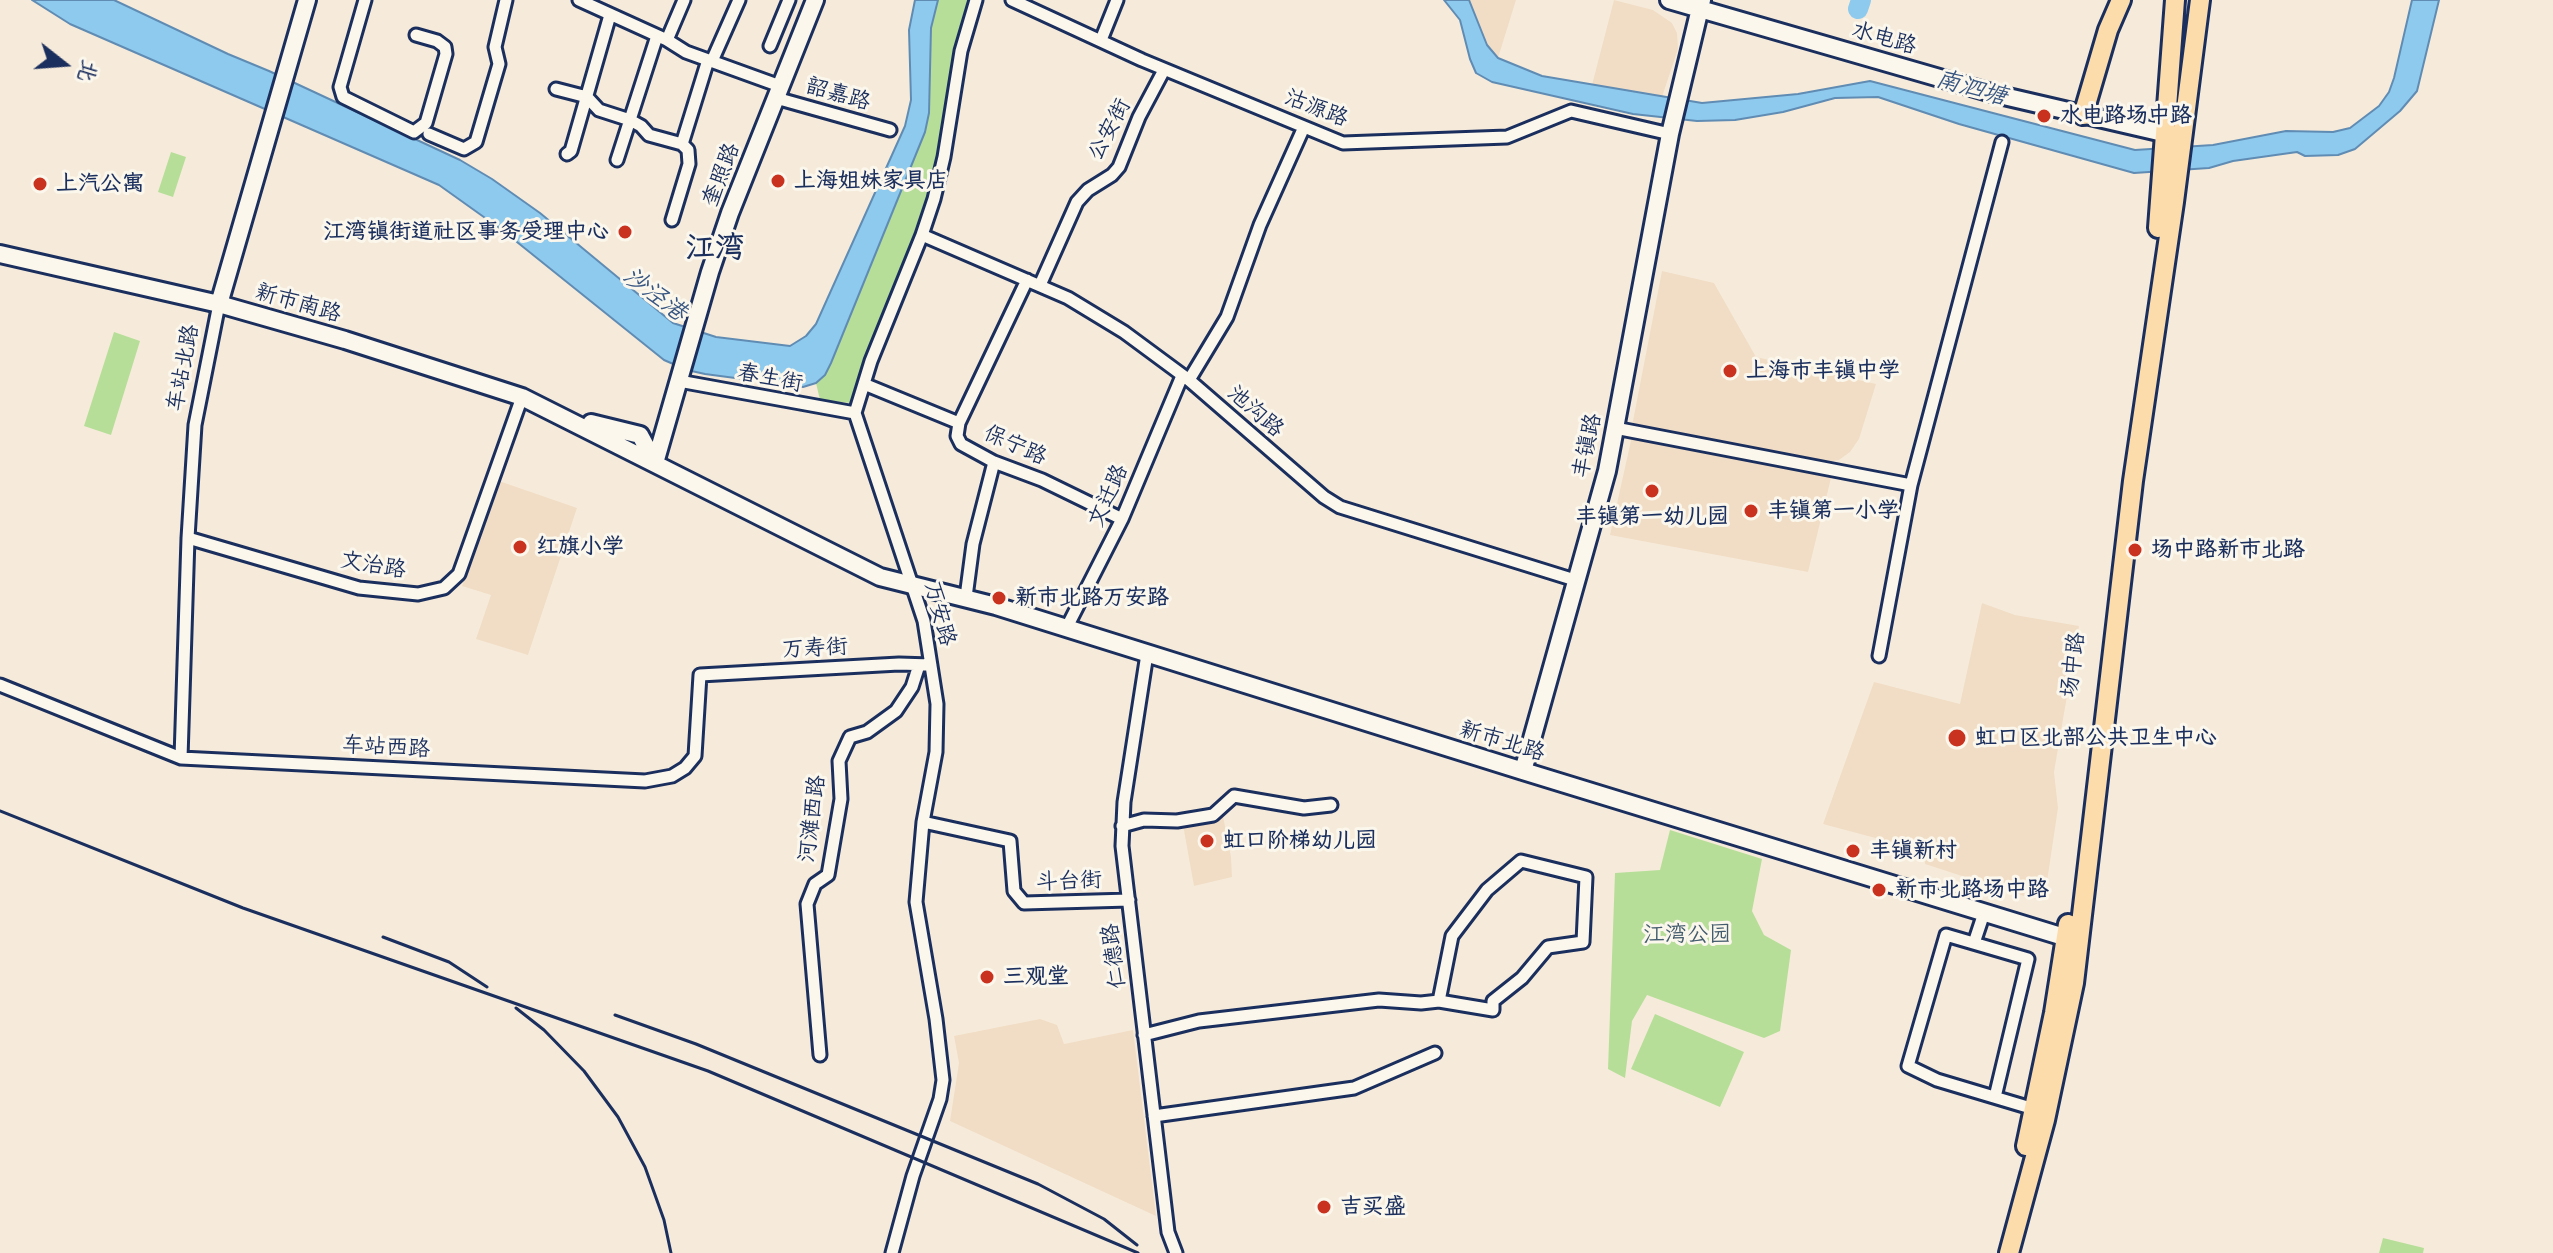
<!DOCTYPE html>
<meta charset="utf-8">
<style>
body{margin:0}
#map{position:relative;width:2553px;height:1253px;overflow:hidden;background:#f6ebda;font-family:"Balsamiq Sans","LXGW WenKai TC",sans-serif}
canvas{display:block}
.north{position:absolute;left:24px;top:24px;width:80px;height:80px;-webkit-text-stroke:6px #fbf7ec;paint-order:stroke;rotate:107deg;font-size:22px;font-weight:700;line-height:32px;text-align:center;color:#1b2f5e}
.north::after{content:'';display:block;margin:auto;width:28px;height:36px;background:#1b2f5e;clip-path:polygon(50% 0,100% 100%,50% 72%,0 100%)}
</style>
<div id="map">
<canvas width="2553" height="1253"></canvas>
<div class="north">北</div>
</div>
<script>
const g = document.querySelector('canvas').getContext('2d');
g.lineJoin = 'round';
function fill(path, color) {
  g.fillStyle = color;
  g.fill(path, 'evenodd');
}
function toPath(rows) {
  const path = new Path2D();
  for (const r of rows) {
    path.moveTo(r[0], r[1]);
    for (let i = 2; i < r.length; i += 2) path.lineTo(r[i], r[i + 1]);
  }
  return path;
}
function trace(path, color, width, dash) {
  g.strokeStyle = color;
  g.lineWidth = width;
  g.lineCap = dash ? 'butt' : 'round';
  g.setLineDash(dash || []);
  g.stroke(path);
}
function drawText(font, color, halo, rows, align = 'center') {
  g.font = font + ' "Balsamiq Sans","LXGW WenKai TC",sans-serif';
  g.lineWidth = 6;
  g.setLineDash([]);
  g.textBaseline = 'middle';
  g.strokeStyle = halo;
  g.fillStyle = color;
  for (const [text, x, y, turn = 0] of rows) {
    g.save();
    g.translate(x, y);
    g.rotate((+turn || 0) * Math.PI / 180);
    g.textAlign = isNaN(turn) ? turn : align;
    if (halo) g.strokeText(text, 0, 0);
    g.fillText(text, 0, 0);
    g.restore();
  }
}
fill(toPath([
 [1469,0,1516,0,1498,58,1487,45],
 [1614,0,1653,10,1672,23,1677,33,1678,49,1662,97,1592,85],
 [1662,271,1714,283,1756,357,1876,384,1859,439,1850,452,1839,460,1820,463,1632,426],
 [1632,436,1832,474,1808,572,1610,535],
 [499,481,577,508,528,655,476,639,491,595,462,586],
 [1982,603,2015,615,2079,626,2054,772,2058,808,2045,895,2039,899,2030,898,1925,864,1924,851,1823,824,1874,682,1960,704],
 [1223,816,1231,857,1232,877,1194,886,1183,825],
 [1040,1019,1057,1025,1064,1044,1133,1030,1156,1216,950,1121,959,1063,954,1036]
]), '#f1ddc5');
fill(toPath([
 [938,0,970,0,952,62,945,130,933,190,911,251,889,300,859,389,851,403,820,400,816,383,825,375,831,363,925,132,929,112,931,28],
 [171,152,186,157,173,197,158,192],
 [114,332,140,341,111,435,84,426],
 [1670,830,1762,859,1752,911,1764,935,1791,950,1780,1031,1764,1038,1647,995,1632,1021,1625,1078,1608,1069,1615,873,1660,870],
 [1655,1014,1744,1052,1720,1107,1631,1069],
 [2383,1238,2424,1248,2423,1253,2379,1253]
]), '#b7de99');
const water = toPath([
 [32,0,114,0,228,54,269,71,460,160,492,179,540,213,673,323,716,337,790,346,806,336,816,324,905,126,911,100,909,30,915,0,938,0,931,28,929,113,925,132,831,363,825,375,816,383,803,387,705,374,687,370,664,360,502,230,439,185,70,24,32,0],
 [1444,0,1469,0,1487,45,1498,58,1542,76,1702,103,1798,94,1870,81,2135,150,2213,145,2286,131,2333,132,2350,128,2379,106,2389,92,2394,78,2412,0,2439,0,2417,91,2400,111,2355,149,2338,155,2305,156,2297,152,2233,161,2209,168,2134,173,1959,124,1878,97,1835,98,1783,112,1735,120,1697,121,1633,114,1492,82,1476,73,1470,59,1460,20,1444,0]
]);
fill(water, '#8ecaee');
trace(water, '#608cb4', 2);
trace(toPath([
 [1858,9,1861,0]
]), '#8ecaee', 20);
const street = toPath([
 [365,0,340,87,343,97,414,132,426,123,446,54,445,47,437,41,416,35],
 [579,0,667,40,686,52,780,86],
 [1012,0,1142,60,1343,143,1507,137,1571,111,1670,134],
 [667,40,684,0],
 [1101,40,1117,0],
 [770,46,789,0],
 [712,61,739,0],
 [556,89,587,97,599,110,630,120,641,126,649,135,682,144,688,150,689,164,672,220],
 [776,98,890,130],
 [429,134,464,149,476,142,499,64,495,47,506,0],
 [682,144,708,60],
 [567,154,571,151,610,15],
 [617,160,657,36],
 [922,235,1068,298,1124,332,1189,380,1324,497,1340,507,1578,581],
 [1027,280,959,423,957,436,961,444,994,462,1042,480,1122,519],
 [1040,285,1077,202,1088,190,1112,175,1119,167,1139,117,1164,70],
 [1189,380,1227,317,1260,225,1304,127],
 [679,381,855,413],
 [864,384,959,423],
 [1615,428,1911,485],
 [188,538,359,588,418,594,444,588,459,574,522,397],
 [966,597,973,544,994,462],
 [1066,629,1122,519,1182,376],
 [1147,654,1124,802,1122,846,1168,1232,1176,1253],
 [1879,656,1911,485,2002,142],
 [0,685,181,758,645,781,672,776,685,768,695,756,700,675,899,664,931,665],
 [181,758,188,538,195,425,219,304],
 [923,822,1010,841,1014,891,1024,903,1129,900],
 [1122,826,1144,820,1177,821,1213,815,1234,796,1304,808,1331,805],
 [1974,943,1984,913],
 [1144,1035,1199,1021,1379,1000,1421,1003,1439,1001,1452,936,1487,890,1521,861,1586,877,1583,942,1548,947,1522,978,1493,1001,1493,1010,1439,1001],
 [820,1055,807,904,815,884,828,875,841,799,839,761,850,737,867,732,896,711,912,687,919,665],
 [1995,1097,2028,959,1946,935,1908,1066,1937,1080,2034,1109],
 [1154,1116,1354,1088,1435,1053],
 [892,1253,913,1176,940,1099,943,1080,936,1019,916,902,923,822,936,752,937,704,924,621,855,413,871,361,922,235,934,199,944,157,961,51,976,0]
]);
const secondary = toPath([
 [1669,0,1995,94,2176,136],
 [0,254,219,304,345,340,522,397,880,577,996,606,1523,771,2077,941],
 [219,304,307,0],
 [591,423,640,435,655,463],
 [655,463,710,272,730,213,815,0],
 [1523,771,1607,471,1670,134,1702,0]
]);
const primary = toPath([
 [2083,115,2108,30,2121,0],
 [2158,228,2175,0],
 [2026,1146,2054,1013,2068,924],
 [2009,1253,2045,1120,2074,983,2133,481,2174,202,2200,0]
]);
trace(street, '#1b2f5e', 17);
trace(secondary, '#1b2f5e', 22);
trace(primary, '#1b2f5e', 24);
trace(street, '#fbf7ec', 11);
trace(secondary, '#fbf7ec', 16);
trace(primary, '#fddcac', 18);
trace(toPath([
 [0,811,243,908,708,1071,1138,1253],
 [383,937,449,962,487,987],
 [516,1008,544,1030,584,1071,618,1117,645,1167,664,1220,671,1253],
 [615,1015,696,1044,1038,1184,1104,1219,1137,1245]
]), '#1b2f5e', 3);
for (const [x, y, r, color] of [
 [2044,116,8,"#c8321e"],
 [778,181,8,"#c8321e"],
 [40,184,8,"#c8321e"],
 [625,232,8,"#c8321e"],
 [1730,371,8,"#c8321e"],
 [1652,491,8,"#c8321e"],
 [1751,511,8,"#c8321e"],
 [520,547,8,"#c8321e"],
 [2135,550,8,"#c8321e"],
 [999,598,8,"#c8321e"],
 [1957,738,10,"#c8321e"],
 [1207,841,8,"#c8321e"],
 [1853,851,8,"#c8321e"],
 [1879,890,8,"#c8321e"],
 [987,977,8,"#c8321e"],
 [1324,1207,8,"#c8321e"]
]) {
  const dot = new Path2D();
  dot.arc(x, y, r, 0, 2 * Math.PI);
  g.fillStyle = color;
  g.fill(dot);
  trace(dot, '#fbf7ec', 3);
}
drawText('22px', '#1b2f5e', '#fbf7ec', [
 ["水电路",1884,39,16],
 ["韶嘉路",838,95,16],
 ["沽源路",1316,109,21],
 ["公安街",1110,130,-62],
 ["奎照路",722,175,-69],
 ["新市南路",298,304,16],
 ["车站北路",184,368,-79],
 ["春生街",770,379,11],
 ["池沟路",1255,412,41],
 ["保宁路",1015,446,24],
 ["丰镇路",1588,446,-78],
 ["文迁路",1109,496,-66],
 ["文治路",373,566,10],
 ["万安路",939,614,75],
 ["万寿街",815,649,-3],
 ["场中路",2074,665,-83],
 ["新市北路",1502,742,17],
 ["车站西路",386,748,3],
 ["河滩西路",813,819,-83],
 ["斗台街",1069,882,-2],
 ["仁德路",1115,956,-97]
]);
drawText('bold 22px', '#1b2f5e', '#fbf7ec', [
 ["水电路场中路",2060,116],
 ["上海姐妹家具店",794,181],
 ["上汽公寓",56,184],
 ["江湾镇街道社区事务受理中心",609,232,"right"],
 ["上海市丰镇中学",1746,371],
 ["丰镇第一小学",1767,511],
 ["丰镇第一幼儿园",1652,517,"center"],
 ["红旗小学",536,547],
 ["场中路新市北路",2151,550],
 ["新市北路万安路",1015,598],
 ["虹口区北部公共卫生中心",1975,738],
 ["虹口阶梯幼儿园",1223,841],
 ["丰镇新村",1869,851],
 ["新市北路场中路",1895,890],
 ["三观堂",1003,977],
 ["吉买盛",1340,1207]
], 'left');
drawText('22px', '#425b6d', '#fbf7ec', [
 ["江湾公园",1687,935]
]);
drawText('italic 24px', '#385682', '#fbf7ec', [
 ["南泗塘",1971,89,16],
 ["沙泾港",654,295,37]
]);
drawText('bold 30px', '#1b2f5e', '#fbf7ec', [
 ["江湾",715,249]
]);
</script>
